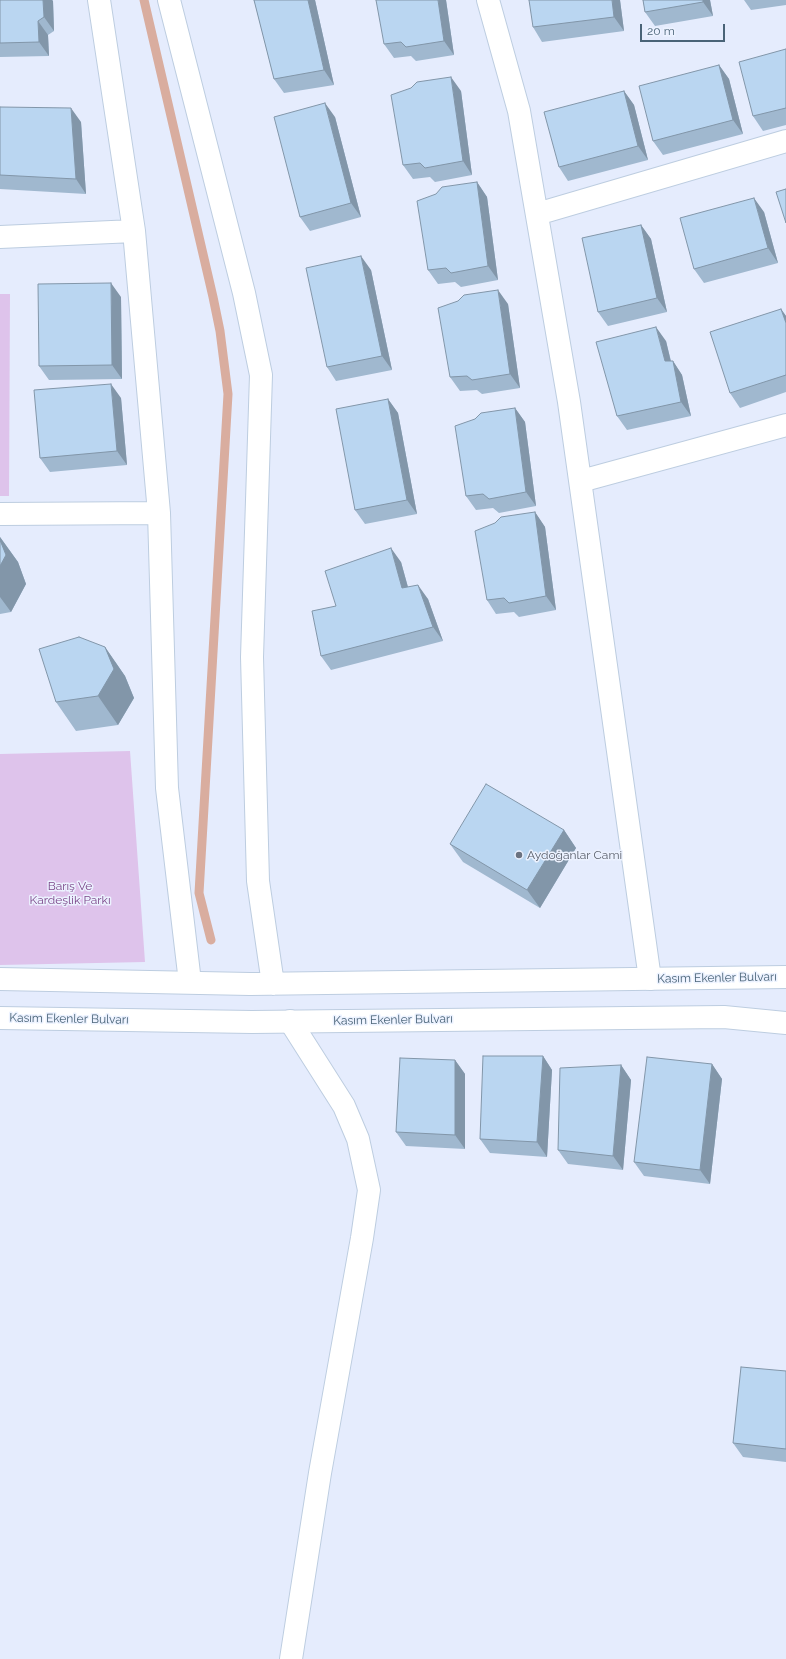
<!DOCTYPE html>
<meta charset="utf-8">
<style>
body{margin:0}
#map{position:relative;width:786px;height:1659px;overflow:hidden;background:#e5ecfd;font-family:Raleway,sans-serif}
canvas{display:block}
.scale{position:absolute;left:640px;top:24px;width:85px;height:18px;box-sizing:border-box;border:2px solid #496377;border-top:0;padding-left:5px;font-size:12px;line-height:14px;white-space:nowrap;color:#496377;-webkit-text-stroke:3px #ecf2ff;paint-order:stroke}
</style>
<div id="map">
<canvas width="786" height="1659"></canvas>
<div class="scale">20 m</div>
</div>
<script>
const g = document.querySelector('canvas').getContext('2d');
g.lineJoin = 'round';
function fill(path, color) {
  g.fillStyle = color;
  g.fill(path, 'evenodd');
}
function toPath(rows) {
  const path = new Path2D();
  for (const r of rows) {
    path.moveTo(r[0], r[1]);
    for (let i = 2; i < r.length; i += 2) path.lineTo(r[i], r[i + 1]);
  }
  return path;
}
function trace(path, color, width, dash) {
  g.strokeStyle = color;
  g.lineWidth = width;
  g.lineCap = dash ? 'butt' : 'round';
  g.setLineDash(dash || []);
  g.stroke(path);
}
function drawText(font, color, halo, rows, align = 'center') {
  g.font = font + ' Raleway,sans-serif';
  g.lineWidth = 3;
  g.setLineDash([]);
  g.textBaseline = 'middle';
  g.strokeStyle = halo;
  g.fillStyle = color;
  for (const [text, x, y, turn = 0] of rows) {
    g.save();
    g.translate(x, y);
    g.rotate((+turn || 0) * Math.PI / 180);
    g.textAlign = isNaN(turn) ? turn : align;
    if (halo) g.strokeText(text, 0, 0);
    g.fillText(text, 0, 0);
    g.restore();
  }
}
fill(toPath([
 [0,294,10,294,9,496,0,496],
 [130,751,145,962,0,965,0,754]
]), '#dec3eb');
trace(toPath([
 [144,0,213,297,220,331,228,394,199,893,211,940]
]), '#d9ad9f', 9);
const minor = toPath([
 [99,0,134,231,159,513,167,788,190,982],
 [488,0,519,111,569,402,650,979],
 [537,214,786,141],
 [0,237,134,231],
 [581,481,786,425],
 [0,514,159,513],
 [290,1021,344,1106,358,1139,369,1190,362,1238,320,1473,291,1659]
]);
const tertiary = toPath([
 [169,0,244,293,261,375,252,657,258,881,273,984],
 [0,979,250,984,786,977],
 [0,1018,252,1022,724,1017,786,1023]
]);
trace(minor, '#bdcde0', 24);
trace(tertiary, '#bdcde0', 24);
trace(minor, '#fff', 22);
trace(tertiary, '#fff', 22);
fill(toPath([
 [0,0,52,0,53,1,54,31,48,35,49,56,0,57],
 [254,0,315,0,334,85,284,93,274,79],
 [446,0,454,55,416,61,411,56,394,58,384,44],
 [620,0,624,31,542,42,533,27],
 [643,0,710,0,713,16,655,26,645,12],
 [744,0,786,0,786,5,751,10],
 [786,49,786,125,763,131,753,116],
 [719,65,729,79,743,134,663,155,653,141],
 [461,91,472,175,435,182,430,177,413,179,403,165],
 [624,91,634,105,648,160,568,181,559,167],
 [0,107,81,122,86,194,0,189],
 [335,117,361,217,310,231,300,217],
 [477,182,487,197,498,280,461,287,455,282,438,284,428,270],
 [764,212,778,263,704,283,694,269],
 [641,225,651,239,667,312,608,326,598,312],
 [371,270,392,370,336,381,327,367],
 [121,297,122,379,49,380,39,366],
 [508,304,520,388,482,394,477,390,460,391,450,377],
 [781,309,786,316,786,392,740,408,730,393],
 [666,341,671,361,673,361,682,375,691,416,627,430,617,416],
 [121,398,127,465,50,472,40,458],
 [388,399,398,413,417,514,365,524,355,510],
 [515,408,525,422,536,506,499,513,493,508,476,510,466,496],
 [535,512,545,527,556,610,519,617,514,612,496,614,487,600],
 [0,537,18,562,26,584,11,612,0,614],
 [401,562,408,587,428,599,443,641,331,670,321,656,336,606],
 [105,647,125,676,134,698,118,725,76,731,56,702],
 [564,830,576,848,540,908,463,862,450,844],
 [543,1056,552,1070,547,1157,490,1153,480,1139],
 [455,1060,465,1074,465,1149,406,1146,396,1132],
 [712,1064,722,1079,710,1184,644,1176,634,1162],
 [621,1065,631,1080,623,1170,568,1164,558,1150],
 [786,1371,786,1462,743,1457,733,1443]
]), '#a0b8cf');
fill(toPath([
 [43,0,52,0,53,1,54,31,44,17],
 [308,0,315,0,334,85,324,70],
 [438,0,446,0,454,55,444,41],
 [612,0,620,0,624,31,614,17],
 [703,0,710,0,713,16,703,2],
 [38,21,48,35,49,56,39,42],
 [719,65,729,79,743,134,733,120],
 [451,77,461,91,472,175,463,161],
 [624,91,634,105,648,160,638,146],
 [325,103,335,117,361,217,351,203],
 [71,108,81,122,86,194,76,179],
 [477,182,487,197,498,280,488,266],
 [754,198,764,212,778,263,768,248],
 [641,225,651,239,667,312,657,298],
 [361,256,371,270,392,370,382,356],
 [111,283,121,297,122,379,112,365],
 [498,290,508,304,520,388,510,374],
 [781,309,786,316,786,323],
 [656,327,666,341,674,375,665,361],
 [673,361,682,375,691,416,681,402],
 [111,384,121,398,127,465,117,451],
 [388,399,398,413,417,514,407,500],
 [515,408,525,422,536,506,526,492],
 [535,512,545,527,556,610,546,596],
 [0,537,18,562,26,584,11,612,0,597],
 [391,548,401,562,412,602,402,588],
 [418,585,428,599,443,641,433,627],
 [105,647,125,676,134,698,118,725,98,696],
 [564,830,576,848,540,908,527,890],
 [543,1056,552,1070,547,1157,537,1142],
 [455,1060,465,1074,465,1149,455,1135],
 [712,1064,722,1079,710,1184,700,1170],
 [621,1065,631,1080,623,1170,613,1156]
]), '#8296a9');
const building = toPath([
 [0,0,43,0,44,17,38,21,39,42,0,43,0,0],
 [254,0,308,0,324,70,274,79,254,0],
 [376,0,438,0,444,41,406,47,401,42,384,44,376,0],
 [529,0,612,0,614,17,533,27,529,0],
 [643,0,703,0,703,2,645,12,643,0],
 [786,49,786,108,753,116,739,62,786,49],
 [719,65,733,120,653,141,639,86,719,65],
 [451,77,463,161,425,168,420,163,403,165,391,95,411,88,417,82,451,77],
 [624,91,638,146,559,167,544,112,624,91],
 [325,103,351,203,300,217,274,117,325,103],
 [0,107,71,108,76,179,0,175,0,107],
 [477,182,488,266,451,273,446,268,428,270,417,201,436,194,442,187,477,182],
 [786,189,786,223,776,192,786,189],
 [754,198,768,248,694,269,680,218,754,198],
 [641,225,657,298,598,312,582,238,641,225],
 [361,256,382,356,327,367,306,268,361,256],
 [111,283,112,365,39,366,38,284,111,283],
 [498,290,510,374,472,380,467,376,450,377,438,308,458,301,464,295,498,290],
 [781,309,786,323,786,375,730,393,710,332,781,309],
 [656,327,665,361,673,361,681,402,617,416,596,342,656,327],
 [111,384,117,451,40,458,34,390,111,384],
 [388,399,407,500,355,510,336,409,388,399],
 [515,408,526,492,489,499,483,494,466,496,455,426,475,419,481,413,515,408],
 [535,512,546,596,509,603,504,598,487,600,475,531,495,523,501,517,535,512],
 [0,540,6,555,0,566,0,540],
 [391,548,402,588,418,585,433,627,321,656,312,611,336,606,325,571,391,548],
 [79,637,105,647,114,669,98,696,56,702,39,649,79,637],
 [486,784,564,830,527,890,450,844,486,784],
 [483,1056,543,1056,537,1142,480,1139,483,1056],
 [647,1057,712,1064,700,1170,634,1162,647,1057],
 [400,1058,455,1060,455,1135,396,1132,400,1058],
 [621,1065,613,1156,558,1150,560,1068,621,1065],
 [741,1367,786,1371,786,1449,733,1443,741,1367]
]);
fill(building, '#bad6f1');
trace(building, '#8296a9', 1);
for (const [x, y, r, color] of [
 [519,855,4,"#6b7280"]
]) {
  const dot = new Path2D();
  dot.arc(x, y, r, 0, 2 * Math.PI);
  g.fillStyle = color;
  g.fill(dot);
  trace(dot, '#ecf2ff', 1.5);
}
drawText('12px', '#5b616d', '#ecf2ff', [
 ["Aydoğanlar Cami",527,855]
], 'left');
drawText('12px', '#7b4689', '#ecf2ff', [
 ["Barış Ve",70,886],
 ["Kardeşlik Parkı",70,900]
]);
drawText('12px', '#496377', '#ecf2ff', [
 ["Kasım Ekenler Bulvarı",717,978,-1],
 ["Kasım Ekenler Bulvarı",69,1019,1],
 ["Kasım Ekenler Bulvarı",393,1020,-1]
]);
</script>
